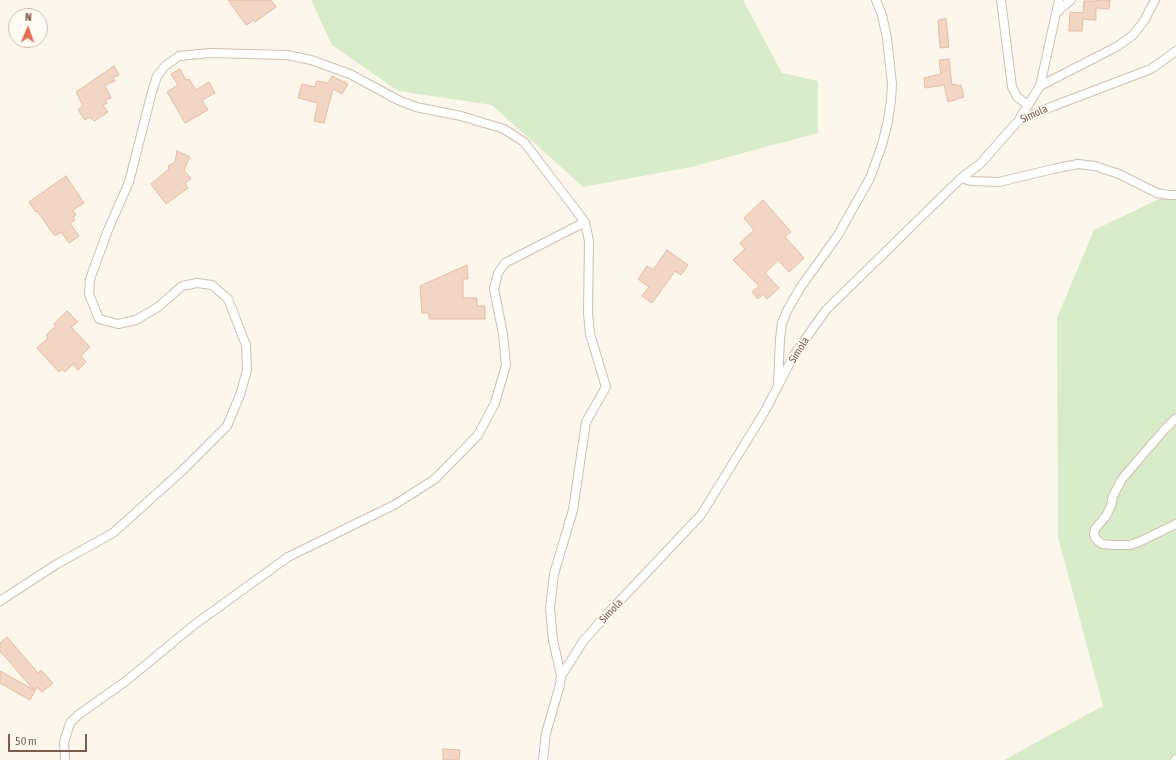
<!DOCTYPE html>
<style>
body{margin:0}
#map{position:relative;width:1176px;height:760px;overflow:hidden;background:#fdf6ec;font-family:"Asap Condensed",sans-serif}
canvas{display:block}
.north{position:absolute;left:8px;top:8px;width:40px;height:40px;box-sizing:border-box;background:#fffaf3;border:1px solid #cabbb1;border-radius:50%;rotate:2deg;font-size:11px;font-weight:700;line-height:16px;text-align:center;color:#7a5c4d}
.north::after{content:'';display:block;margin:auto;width:14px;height:18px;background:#e76f51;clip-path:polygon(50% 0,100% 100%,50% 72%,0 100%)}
.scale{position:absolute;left:8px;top:734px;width:79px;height:18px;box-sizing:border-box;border:2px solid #7a5c4d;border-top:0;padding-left:5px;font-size:12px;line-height:14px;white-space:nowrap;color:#7a5c4d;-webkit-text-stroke:3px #fffaf3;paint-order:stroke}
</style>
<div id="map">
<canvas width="1176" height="760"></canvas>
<div class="north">N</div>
<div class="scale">50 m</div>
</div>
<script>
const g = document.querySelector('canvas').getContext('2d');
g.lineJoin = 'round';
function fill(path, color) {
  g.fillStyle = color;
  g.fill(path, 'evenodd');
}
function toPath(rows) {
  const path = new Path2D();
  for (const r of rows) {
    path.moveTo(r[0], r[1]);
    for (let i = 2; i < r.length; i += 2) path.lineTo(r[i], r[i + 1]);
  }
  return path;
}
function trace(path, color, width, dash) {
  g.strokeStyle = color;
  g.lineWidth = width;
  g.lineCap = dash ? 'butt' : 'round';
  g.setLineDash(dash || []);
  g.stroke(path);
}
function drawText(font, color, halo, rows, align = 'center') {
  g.font = font + ' "Asap Condensed",sans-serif';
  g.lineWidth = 3.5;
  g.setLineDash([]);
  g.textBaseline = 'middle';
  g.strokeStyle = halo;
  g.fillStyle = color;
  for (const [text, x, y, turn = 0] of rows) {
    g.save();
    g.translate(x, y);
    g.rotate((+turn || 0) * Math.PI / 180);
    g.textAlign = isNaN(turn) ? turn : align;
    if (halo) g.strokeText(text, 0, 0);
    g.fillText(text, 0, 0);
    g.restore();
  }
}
fill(toPath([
 [311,0,743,0,782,73,818,81,818,133,691,167,583,187,492,105,398,91,332,45],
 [1176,191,1176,760,1004,760,1103,706,1058,537,1057,318,1094,230]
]), '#d8ecc9');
const building = toPath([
 [228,0,271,0,276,7,255,22,254,20,246,25,228,0],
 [1097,0,1110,0,1109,9,1096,8,1096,20,1083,19,1082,31,1069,31,1070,12,1083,13,1084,1,1097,1,1097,0],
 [946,19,949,47,940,48,938,20,946,19],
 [949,59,952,85,956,84,957,86,961,85,964,97,948,102,944,85,925,88,924,78,941,74,939,60,949,59],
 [114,66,119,75,113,77,115,81,105,85,111,98,105,100,107,103,103,105,108,112,94,121,90,117,85,120,78,110,83,106,76,92,114,66],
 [180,69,186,80,189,79,196,90,209,82,215,93,202,100,208,110,185,123,167,92,178,85,171,74,180,69],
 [332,76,348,84,342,94,333,89,324,123,314,121,318,103,298,98,302,84,315,87,317,81,328,83,332,76],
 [177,151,190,157,184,170,191,179,185,183,188,188,166,204,151,184,169,169,168,166,175,162,177,151],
 [66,176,84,203,73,210,76,215,73,217,75,220,70,223,79,236,69,243,61,232,55,236,37,211,36,212,29,202,66,176],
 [763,200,791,232,785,237,804,258,789,272,778,260,765,273,779,288,767,299,763,294,758,299,752,292,759,286,733,260,745,249,740,243,754,230,744,218,763,200],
 [667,250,688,265,681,275,675,271,652,303,642,296,649,287,638,279,647,266,653,270,667,250],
 [467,265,468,279,463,279,463,298,477,298,477,306,485,306,485,319,429,319,429,313,422,313,420,286,467,265],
 [67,311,78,322,71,327,90,347,81,356,86,362,78,370,73,364,65,372,62,369,59,372,37,348,48,338,46,335,56,326,54,324,67,311],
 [7,637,38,673,41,670,53,683,42,692,37,687,30,700,0,683,0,671,34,690,0,651,0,643,7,637],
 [443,749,460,750,459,760,443,760,443,749]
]);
fill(building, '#f3d5c3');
trace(building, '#e6bba3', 1);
const street = toPath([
 [1001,0,1012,87,1017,97,1028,105],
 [1057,12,1071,0],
 [1040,86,1059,0],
 [1018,121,1040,86,1118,46,1133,35,1144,21,1155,0],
 [961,178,971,181,999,182,1053,169,1078,164,1095,166,1119,174,1157,193,1168,195,1176,195],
 [778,383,780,339,782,323,787,311,800,288,838,235,870,178,882,145,888,121,891,100,892,84,887,38,882,15,876,0],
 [1176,418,1164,430,1122,479,1113,496,1111,506,1106,516,1095,529,1094,535,1096,539,1102,544,1110,545,1130,545,1139,542,1176,524],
 [0,601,57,564,113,533,184,469,227,426,240,395,247,370,246,345,228,299,212,285,197,283,182,286,158,307,136,320,118,324,99,319,89,294,90,279,108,230,129,182,152,92,157,76,165,66,179,56,210,53,287,55,311,60,350,74,398,100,416,107,461,116,504,129,524,142,585,222,589,241,588,313,590,334,606,387,586,422,573,510,554,574,550,608,553,640,561,676],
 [65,760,64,742,70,723,78,715,126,681,194,625,288,557,396,504,435,479,478,435,495,403,506,365,503,334,494,289,498,273,505,263,585,222],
 [543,760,546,733,560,685,561,676,584,640,611,610,701,515,765,411,794,355,826,310,961,178,980,164,1018,121,1051,107,1151,69,1176,51],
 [1175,760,1176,759]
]);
trace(street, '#d1beb0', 10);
trace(street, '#fff', 8);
drawText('11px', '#7a5c4d', '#fffaf3', [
 ["Simola",1034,114,-25],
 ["Simola",799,350,-58],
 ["Simola",611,611,-47]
]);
</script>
